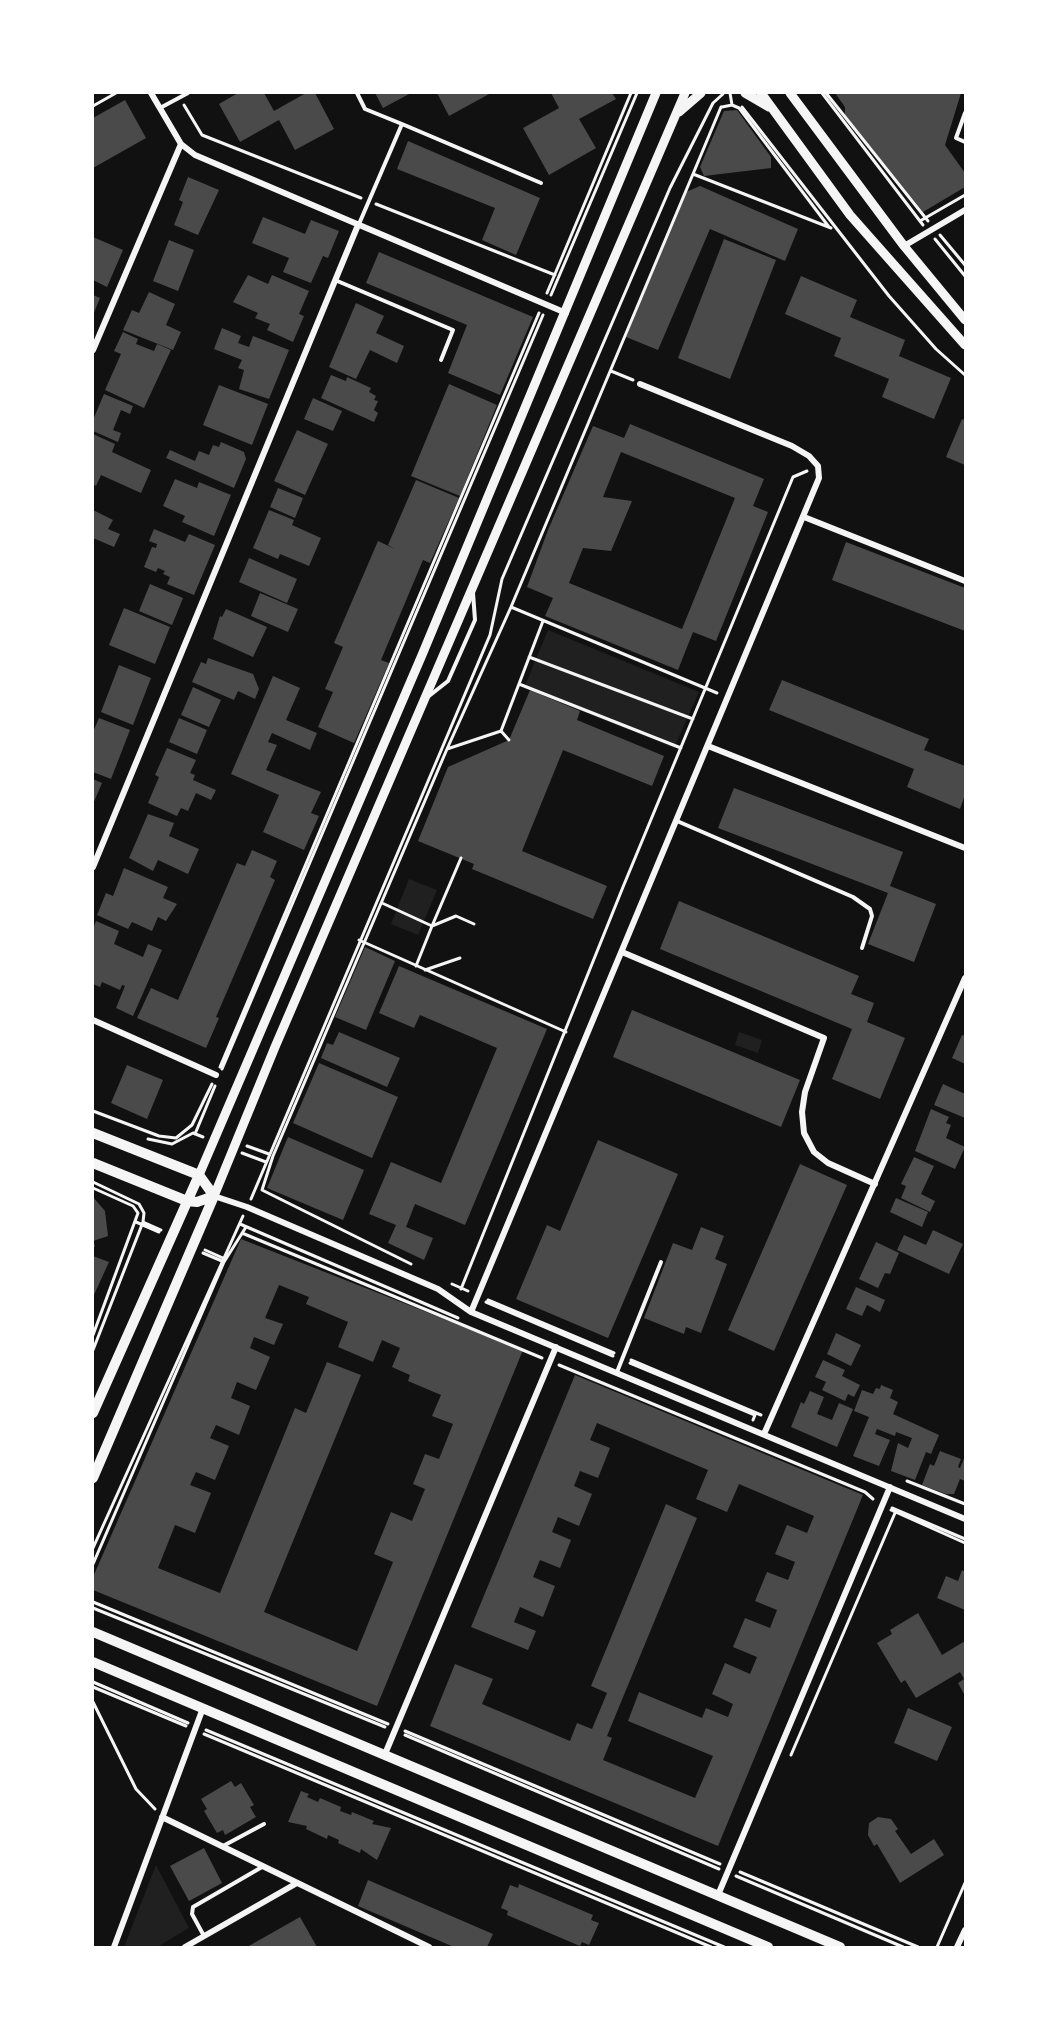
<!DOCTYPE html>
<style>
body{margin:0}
#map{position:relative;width:1058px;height:2040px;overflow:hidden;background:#111;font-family:Rubik,sans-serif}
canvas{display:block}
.frame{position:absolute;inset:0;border:94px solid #fff;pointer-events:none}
</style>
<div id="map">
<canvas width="1058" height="2040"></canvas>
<div class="frame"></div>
</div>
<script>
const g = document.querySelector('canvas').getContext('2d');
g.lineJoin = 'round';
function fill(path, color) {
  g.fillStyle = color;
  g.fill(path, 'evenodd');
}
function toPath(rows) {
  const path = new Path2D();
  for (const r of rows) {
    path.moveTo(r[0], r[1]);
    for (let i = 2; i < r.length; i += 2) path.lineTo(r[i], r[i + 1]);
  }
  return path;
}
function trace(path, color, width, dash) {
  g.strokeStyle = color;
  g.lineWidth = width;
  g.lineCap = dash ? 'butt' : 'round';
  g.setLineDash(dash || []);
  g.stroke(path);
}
fill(toPath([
 [548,630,699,692,674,748,524,688],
 [409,879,437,890,418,935,391,924],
 [739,1032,762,1040,758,1053,735,1045],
 [156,1865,189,1928,157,1947,124,1947]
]), '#202020');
fill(toPath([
 [238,93,264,93,274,111,306,93,315,93,334,129,295,150,279,120,240,142,219,104],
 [375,93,411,93,383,108],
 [437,93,491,93,449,116],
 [551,93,612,93,616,99,579,119,596,148,549,175,523,128,559,108],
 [835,93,961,93,945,145,965,173,965,187,923,212,845,115,845,107],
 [125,100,146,138,93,168,93,118],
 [737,110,771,157,771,168,704,176,700,167,724,111],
 [408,141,540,198,516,255,482,240,495,208,397,169],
 [188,177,219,190,198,235,174,225,183,202,179,200],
 [700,186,798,229,785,261,710,229,658,350,626,337,686,192],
 [263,217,305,234,311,220,339,231,328,258,323,256,311,283,283,272,289,258,252,243],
 [93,237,123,250,107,287,93,280],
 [724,239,776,260,730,379,678,358],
 [169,240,194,250,178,291,153,281],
 [379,252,533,317,500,395,448,373,467,325,366,283],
 [248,275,268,284,272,275,309,291,299,314,304,316,293,342,267,330,270,324,255,318,258,313,233,302],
 [801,276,857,300,850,317,905,340,899,356,951,378,934,419,882,397,889,379,834,356,841,338,785,314],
 [149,292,175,304,166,325,181,332,173,350,123,330,132,310,139,313],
 [93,295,100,298,93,315],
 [356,303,384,316,376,333,404,346,397,363,370,350,356,379,329,367],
 [222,328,241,336,238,343,249,347,253,336,289,350,269,399,239,389,244,370,238,368,242,360,214,349],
 [123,332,138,339,136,344,154,351,157,344,171,350,144,408,105,390,121,354,114,351],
 [331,375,346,381,347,377,371,388,369,392,376,396,374,400,378,401,374,410,378,413,374,422,321,398],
 [449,384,497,405,460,496,411,476],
 [219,385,268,404,252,445,203,425],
 [104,394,133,406,130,414,121,410,113,430,121,433,118,442,93,431,93,420],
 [313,398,342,411,333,431,304,419],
 [962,419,965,420,965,465,946,457],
 [630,424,764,479,753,506,768,512,716,641,693,632,678,670,545,616,553,598,527,587,548,530,593,426,624,438],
 [621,452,735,498,682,629,569,583,583,548,611,551,632,501,603,497],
 [297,430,328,444,305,495,274,481],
 [93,434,115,444,112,452,151,470,141,493,101,475,96,486,93,484],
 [221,442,244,452,246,459,234,488,166,458,170,450,195,461,199,451,209,455,213,445,219,447],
 [175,479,197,488,199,482,231,495,214,536,182,522,185,516,163,506],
 [416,480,459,498,430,563,423,560,381,660,389,663,354,743,318,727,333,692,325,689,343,647,334,643,378,541,395,549,388,545],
 [278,488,303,498,295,518,270,507],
 [93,510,113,520,108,529,120,534,114,547,93,538],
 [269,510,294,520,292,525,321,538,309,566,280,554,278,559,253,548],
 [154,529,185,542,189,534,215,545,194,595,167,584,170,577,163,574,165,571,158,568,156,572,144,567,152,547,156,548,157,544,149,541],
 [846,542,965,588,965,631,832,580],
 [249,558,297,579,287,603,239,582],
 [150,584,183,598,172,625,139,611],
 [260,593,298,609,288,632,251,616],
 [124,608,170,627,155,664,109,645],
 [226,609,267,627,253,657,213,639,220,616,222,617],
 [208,658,253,674,259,689,255,699,238,691,234,700,192,682,201,662,206,664],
 [119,665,151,678,133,725,101,712],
 [273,676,300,688,286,720,317,733,310,750,272,733,268,742,277,745,266,770,321,792,311,813,319,816,304,850,263,832,279,795,231,774],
 [782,680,929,739,924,750,965,766,965,795,960,809,907,787,914,769,769,710],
 [193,687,221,700,209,727,181,715],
 [530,690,580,711,577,720,664,756,652,786,563,750,522,851,607,886,593,919,472,869,474,864,418,841,448,767,509,740],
 [99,718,130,730,111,779,93,772,93,732],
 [179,718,207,730,197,754,169,742],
 [167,748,196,760,190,773,195,775,193,780,216,790,211,800,196,793,188,811,181,808,177,816,148,803,159,777,155,775],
 [93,779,102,783,93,804],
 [734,788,903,852,890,886,936,904,914,962,868,944,888,893,718,828],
 [148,814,174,823,169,836,199,849,188,874,158,860,153,871,129,858],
 [252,850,277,861,270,877,275,880,216,1017,219,1018,206,1048,137,1018,151,988,178,1000,237,863,245,866],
 [124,868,168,887,163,898,177,904,166,921,158,917,152,931,132,922,128,929,97,915,106,893,113,896],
 [679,901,859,976,851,994,874,1003,867,1022,905,1038,880,1099,832,1079,852,1029,660,949],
 [96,921,119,931,114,944,143,957,148,944,162,950,133,1016,116,1008,125,986,122,985,120,990,102,982,100,987,93,984,93,929],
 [365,947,395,961,366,1030,335,1017],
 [399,966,547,1029,465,1225,415,1204,406,1227,433,1238,424,1260,388,1243,396,1225,369,1214,391,1162,441,1183,497,1048,420,1015,414,1028,379,1013],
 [632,1010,800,1080,781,1127,613,1057],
 [339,1032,400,1058,387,1087,321,1058,327,1043,333,1045],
 [962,1035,965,1036,965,1064,952,1058],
 [319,1063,398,1097,372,1158,293,1123],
 [127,1065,163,1080,147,1119,111,1103],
 [943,1084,965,1094,965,1118,934,1105],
 [931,1109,949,1117,946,1123,951,1125,946,1138,965,1147,955,1169,915,1151],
 [288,1137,364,1170,343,1220,267,1188],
 [598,1140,678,1174,608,1338,516,1299,547,1225,560,1231],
 [914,1157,934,1166,921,1194,935,1201,930,1212,901,1198,906,1186,901,1184],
 [800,1164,847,1185,774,1351,728,1330],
 [93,1197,105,1211,108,1236,93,1241,95,1246,93,1249],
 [896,1198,928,1212,922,1227,890,1212],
 [701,1227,724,1236,715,1259,727,1264,701,1333,686,1327,684,1334,644,1318,673,1243,692,1250],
 [933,1230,963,1244,949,1274,897,1250,904,1235,926,1245],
 [241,1239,523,1350,377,1706,93,1590,93,1577],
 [279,1285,309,1297,306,1304,348,1322,338,1347,373,1362,382,1340,400,1348,392,1367,410,1375,408,1381,441,1395,432,1416,453,1424,439,1459,425,1454,413,1484,425,1489,412,1521,391,1512,374,1554,393,1562,357,1651,264,1612,361,1375,327,1362,306,1413,295,1408,220,1593,158,1568,175,1525,195,1533,211,1493,190,1485,196,1472,215,1480,229,1446,210,1438,216,1425,239,1435,250,1406,231,1398,237,1382,256,1390,270,1357,250,1348,254,1337,274,1345,283,1324,265,1318],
 [876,1242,899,1253,890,1274,885,1273,878,1288,859,1279],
 [93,1256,109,1262,93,1297],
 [856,1287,885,1300,880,1312,867,1305,862,1316,846,1309],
 [836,1333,861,1345,851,1366,827,1354],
 [823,1360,845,1370,842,1376,860,1385,854,1397,848,1394,845,1401,822,1390,826,1382,815,1377],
 [575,1375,863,1495,718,1846,430,1726,455,1664,493,1679,482,1704,570,1741,577,1723,592,1729,607,1693,591,1686,666,1504,697,1518,607,1736,612,1738,603,1760,695,1798,713,1756,628,1721,639,1692,702,1718,706,1708,728,1717,733,1704,712,1694,725,1663,750,1674,757,1657,733,1647,745,1618,770,1628,777,1610,755,1601,767,1572,788,1580,795,1562,775,1554,787,1525,807,1533,814,1516,739,1484,727,1512,696,1499,708,1470,597,1423,590,1440,610,1448,598,1478,580,1471,574,1486,592,1494,579,1526,558,1517,552,1532,571,1540,560,1568,540,1560,533,1577,555,1586,543,1617,520,1607,514,1622,536,1631,528,1650,471,1627],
 [881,1385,893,1390,890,1398,898,1402,893,1414,939,1435,931,1454,926,1452,915,1480,891,1471,898,1443,908,1448,912,1438,896,1432,895,1436,877,1429,875,1434,890,1440,879,1466,853,1456,869,1417,854,1411,862,1390,873,1394,876,1388,880,1389],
 [810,1391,824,1397,817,1414,832,1420,839,1403,853,1409,837,1447,791,1427,801,1402,804,1404],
 [940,1451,961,1459,958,1467,960,1468,965,1456,965,1481,960,1479,954,1494,946,1494,922,1485,930,1464,934,1466],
 [962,1570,965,1572,965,1610,937,1598,946,1576,958,1581],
 [918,1613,942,1655,965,1641,965,1696,958,1683,964,1679,960,1672,916,1698,905,1680,901,1683,877,1643,892,1634,890,1630],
 [908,1708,952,1727,937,1761,894,1743],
 [231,1781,235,1787,241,1783,254,1805,250,1807,256,1817,225,1835,223,1830,217,1833,204,1811,207,1809,201,1799],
 [301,1791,309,1794,307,1797,318,1802,320,1798,341,1807,340,1811,351,1815,352,1812,374,1821,372,1824,391,1828,377,1860,361,1849,360,1853,338,1843,339,1840,328,1835,327,1839,306,1829,307,1826,288,1822],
 [878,1817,891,1819,898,1829,895,1831,911,1854,934,1839,944,1855,900,1883,877,1844,874,1846,868,1835,869,1823],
 [204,1848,222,1883,189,1901,170,1866],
 [368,1880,493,1934,487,1947,454,1947,358,1906],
 [519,1884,593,1915,591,1920,599,1923,589,1945,582,1942,580,1946,507,1915,508,1911,501,1908,510,1885,518,1888],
 [300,1917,317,1947,247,1947]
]), '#4a4a4a');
trace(toPath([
 [730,93,732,105],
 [822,93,923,225],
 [826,93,928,221],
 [184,105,202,135,361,198],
 [93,106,116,93],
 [721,107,693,174,831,228],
 [722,107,732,105,739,108,829,227],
 [742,107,889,296,936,349,965,375],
 [376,204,555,275],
 [920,221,965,195],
 [940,235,965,265],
 [935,239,965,276],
 [547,293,631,93],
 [551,295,637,93],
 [611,371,633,380],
 [511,607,717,693],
 [529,657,693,719],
 [519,684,681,748],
 [509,740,501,731,543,621],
 [447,749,501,731],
 [382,903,432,926,461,858],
 [359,940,566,1032],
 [416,966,432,926,456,916,474,924],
 [425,970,460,958],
 [220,1067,539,313],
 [222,1069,543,315],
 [93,1111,159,1136,176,1138,192,1125,212,1084],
 [195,1134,215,1086],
 [148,1139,172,1144,193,1133,203,1137],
 [247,1146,269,1154],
 [242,1153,266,1162],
 [93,1182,139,1204,144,1213,143,1222,161,1230],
 [93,1188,133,1206,138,1213,93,1335],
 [251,1199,490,635,502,579,670,188,713,103,723,94],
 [136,1222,159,1232],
 [240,1224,458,1318],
 [242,1233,542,1358],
 [205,1250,223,1258],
 [203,1253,222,1261],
 [411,1264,262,1190,273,1156,447,749,511,607,693,174],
 [452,1284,468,1291],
 [461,1289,623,887,793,477,807,471],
 [488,1300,614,1353],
 [486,1302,613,1356],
 [93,1350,143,1222],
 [631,1360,761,1415],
 [630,1363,755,1415,753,1420],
 [559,1365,865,1492,873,1499],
 [907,1481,965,1504],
 [892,1508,965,1539],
 [891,1510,965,1543],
 [93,1548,243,1216],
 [93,1564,224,1262,246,1227],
 [93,1602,388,1724],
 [93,1608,385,1727],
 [93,1682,188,1723],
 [93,1687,186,1726],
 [93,1702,136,1789,155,1809],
 [206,1730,724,1947],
 [405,1731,720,1864],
 [204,1734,711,1947],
 [405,1735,719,1869],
 [791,1755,895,1513],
 [740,1872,918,1947],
 [736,1876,903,1947],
 [937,1947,965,1883]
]), '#f5f5f5', 3);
trace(toPath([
 [357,93,365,109,402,124],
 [160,108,188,93],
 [965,113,956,138,965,142],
 [359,224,402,124,541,183],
 [335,280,453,330,441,360],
 [429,696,448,681,475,620,473,593],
 [677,821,853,897,870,909,872,916,862,948],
 [617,1372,661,1262],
 [223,1846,264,1824],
 [204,1936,192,1914,193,1907,262,1867]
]), '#f5f5f5', 4);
trace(toPath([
 [151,93,181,144,195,155,566,313],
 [904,246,965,210],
 [93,350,181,144],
 [804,517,965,581],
 [708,746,965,848],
 [93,867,358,225],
 [622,952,824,1038,805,1092,802,1112,804,1133,814,1152,828,1163,875,1184],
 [93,1020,216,1075],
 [214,1196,247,1207,438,1289,471,1312,965,1519],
 [471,1312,819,478,818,466,809,456,792,446,640,384],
 [764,1434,965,978],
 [385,1754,556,1347],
 [162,1817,429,1947],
 [718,1895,890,1487],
 [114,1947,203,1708],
 [185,1947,297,1883],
 [957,1947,965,1930]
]), '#f5f5f5', 6);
trace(toPath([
 [745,93,769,107],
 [761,93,850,215,965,345],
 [790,93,904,246,965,320],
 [679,112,701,93],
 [199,1175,422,655,656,93],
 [214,1196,275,1047,685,93]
]), '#f5f5f5', 9);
trace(toPath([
 [93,1133,199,1175,214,1196],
 [93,1163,187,1201,197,1202,214,1196],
 [93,1413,199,1175],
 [93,1478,214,1196],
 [93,1632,840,1947],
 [93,1662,768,1947]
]), '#f5f5f5', 10);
</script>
